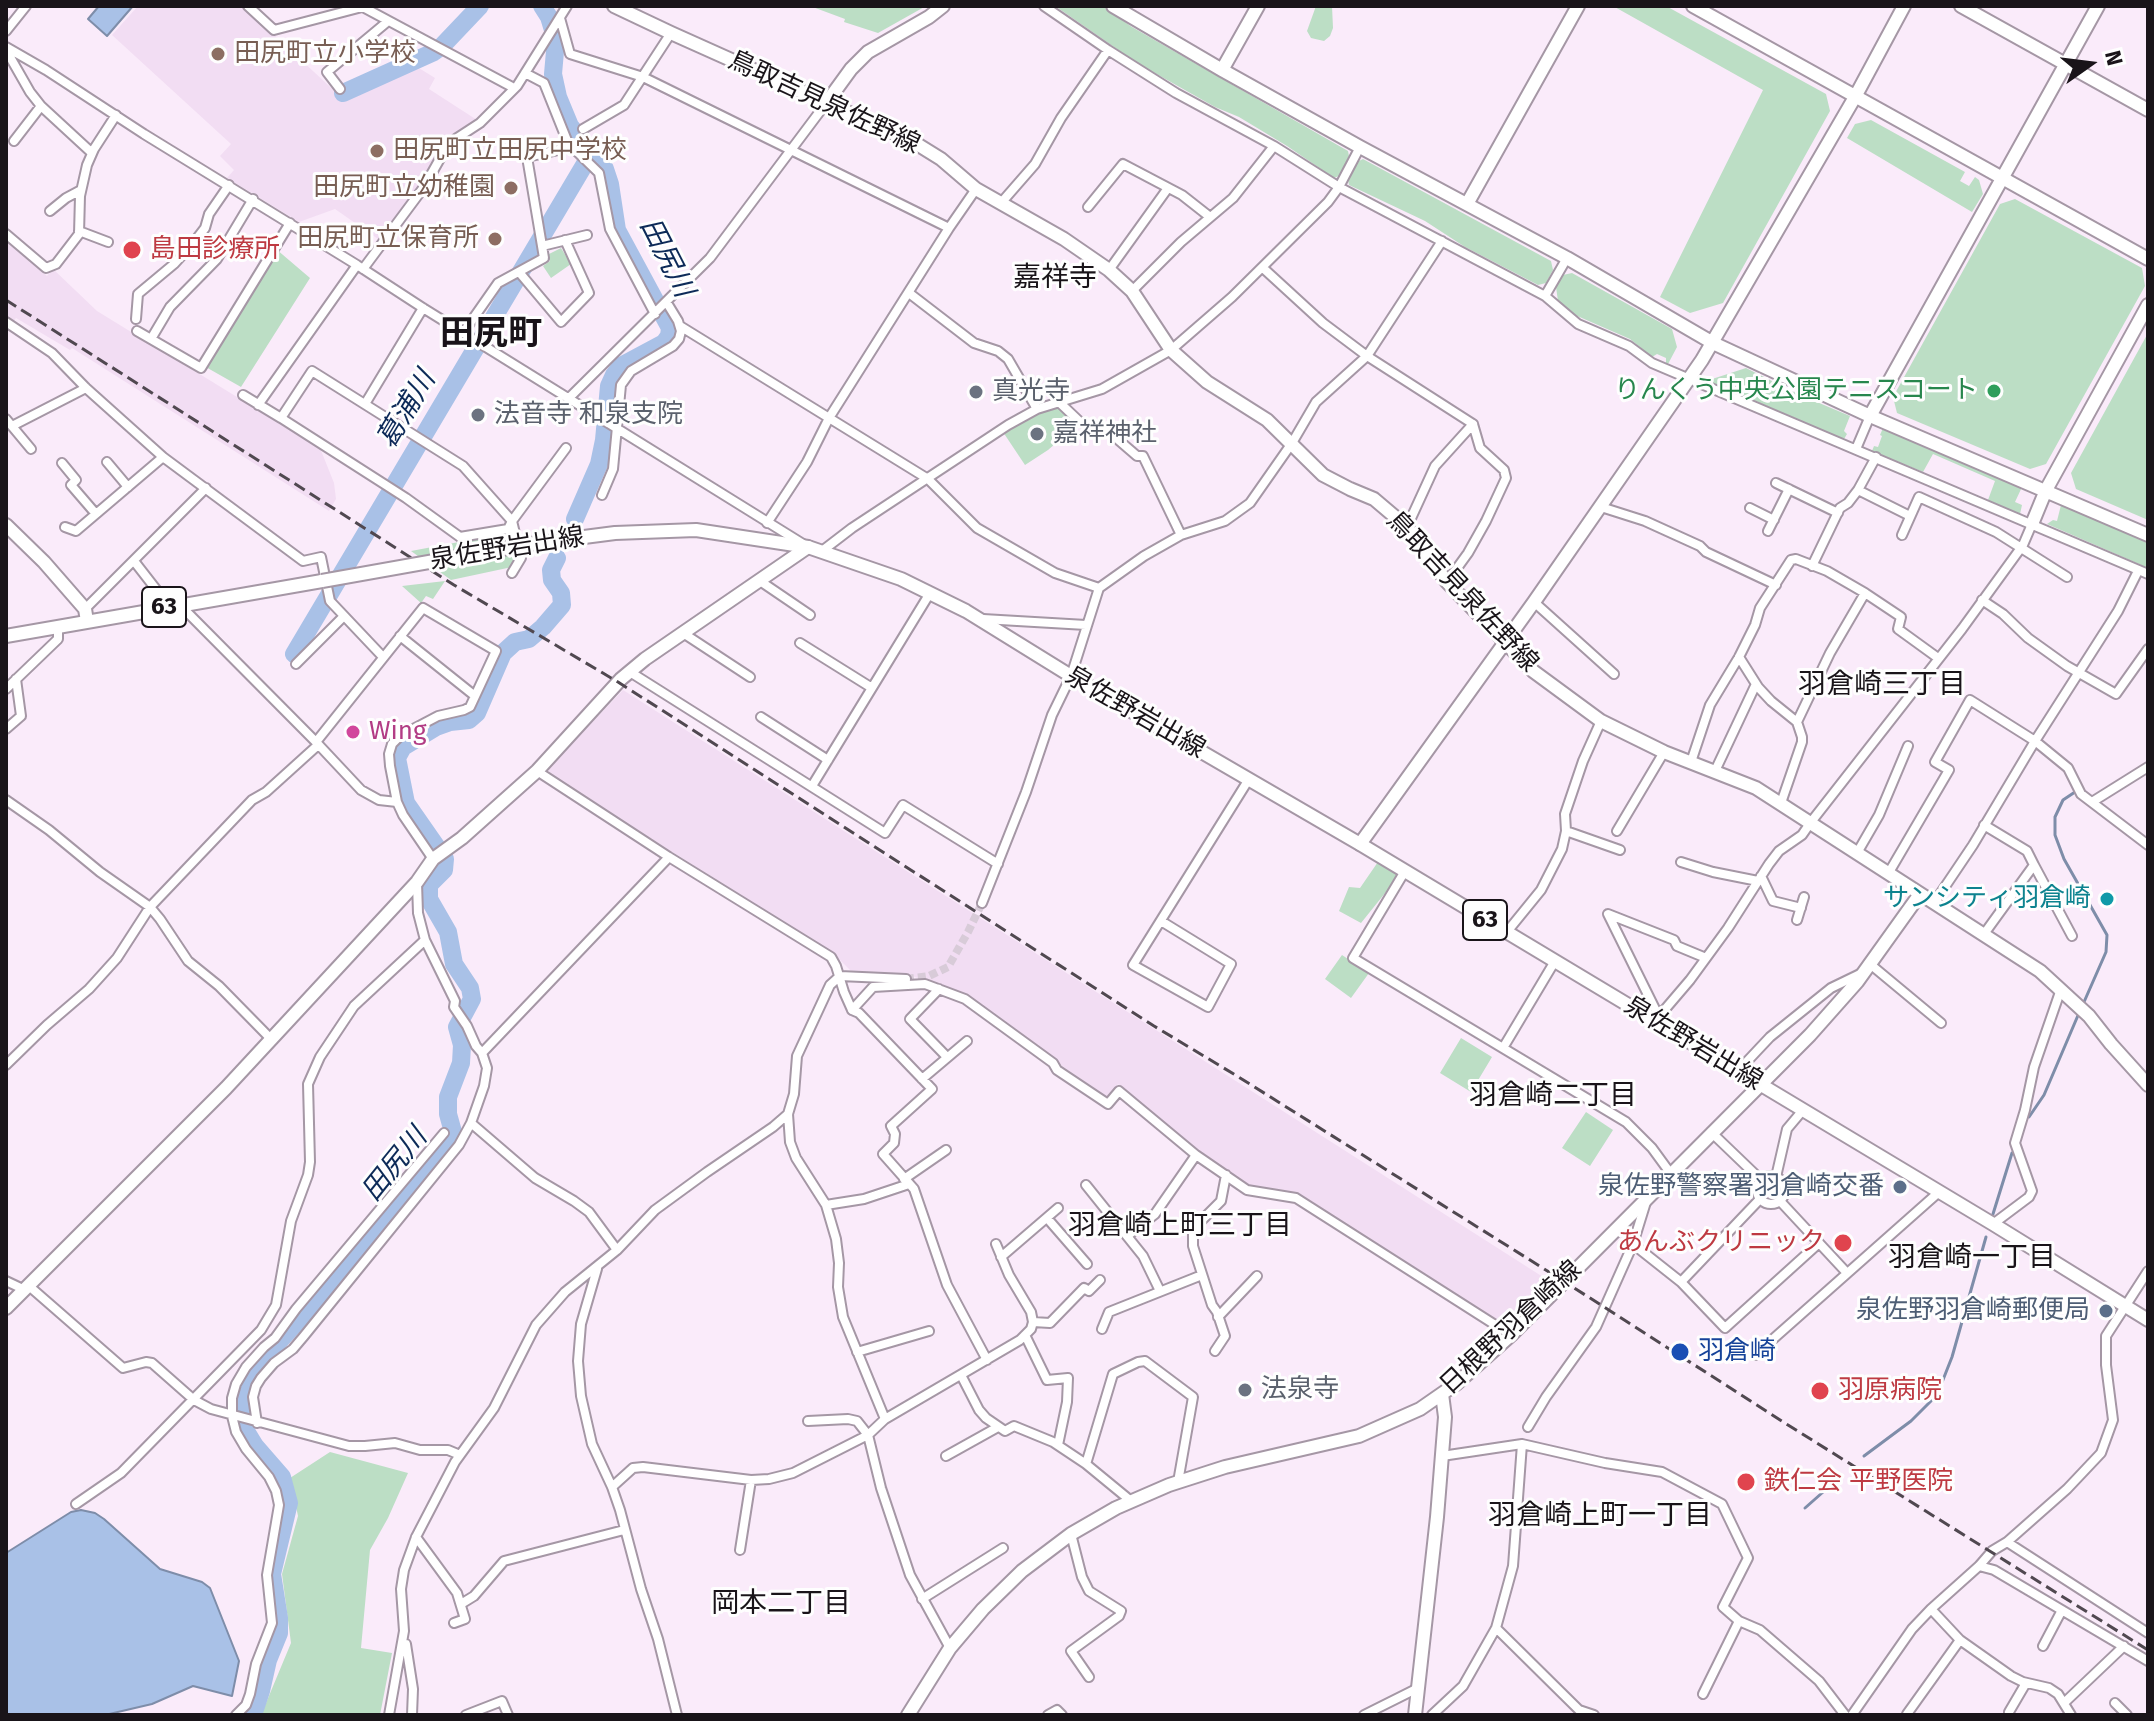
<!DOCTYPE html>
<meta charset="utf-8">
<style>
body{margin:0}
#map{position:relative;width:2154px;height:1721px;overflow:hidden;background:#faebfa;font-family:"Fira Sans",sans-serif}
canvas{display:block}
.frame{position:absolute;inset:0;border:8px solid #191419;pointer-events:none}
.north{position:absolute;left:2050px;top:24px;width:80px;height:80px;-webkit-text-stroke:6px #fefefe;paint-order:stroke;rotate:76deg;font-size:22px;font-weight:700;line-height:32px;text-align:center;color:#191419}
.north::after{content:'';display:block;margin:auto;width:28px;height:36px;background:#191419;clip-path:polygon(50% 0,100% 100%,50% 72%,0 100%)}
</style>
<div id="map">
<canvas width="2154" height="1721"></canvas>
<div class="frame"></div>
<div class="north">N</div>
</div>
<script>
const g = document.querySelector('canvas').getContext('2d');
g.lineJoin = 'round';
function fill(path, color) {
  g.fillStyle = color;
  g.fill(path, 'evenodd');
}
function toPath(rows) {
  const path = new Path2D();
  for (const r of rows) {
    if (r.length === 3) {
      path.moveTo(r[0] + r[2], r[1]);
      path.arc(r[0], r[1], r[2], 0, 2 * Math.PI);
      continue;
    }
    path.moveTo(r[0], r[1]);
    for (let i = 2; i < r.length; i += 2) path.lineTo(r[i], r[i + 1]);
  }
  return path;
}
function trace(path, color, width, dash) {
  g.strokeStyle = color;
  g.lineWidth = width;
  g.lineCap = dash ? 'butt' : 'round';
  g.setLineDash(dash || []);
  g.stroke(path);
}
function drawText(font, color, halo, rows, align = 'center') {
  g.font = font + ' "Fira Sans","Noto Sans JP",sans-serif';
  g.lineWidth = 6;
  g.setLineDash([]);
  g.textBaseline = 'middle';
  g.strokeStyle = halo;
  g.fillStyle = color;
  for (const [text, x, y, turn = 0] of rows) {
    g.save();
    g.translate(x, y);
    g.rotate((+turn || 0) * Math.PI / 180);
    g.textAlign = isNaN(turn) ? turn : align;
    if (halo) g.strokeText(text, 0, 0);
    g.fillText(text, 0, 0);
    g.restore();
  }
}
fill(toPath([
 [138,6,243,6,341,97,414,65,435,78,429,89,477,120,453,135,440,149,421,185,378,239,335,209,299,222,227,178,234,170,220,156,231,144,112,35],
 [6,241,47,276,53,269,97,311,320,448,334,483,336,499,329,511,72,348,70,350,16,318,13,322,6,318],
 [623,690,1554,1284,1511,1327,1506,1328,1298,1195,1250,1188,1212,1164,1118,1084,1107,1098,966,997,910,975,854,974,833,953,550,775,548,769]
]), '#f2ddf3');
fill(toPath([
 [810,6,926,6,878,33,844,22,845,19],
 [1055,6,1102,6,1132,27,1348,151,1349,156,1339,176,1334,178,1287,146,1239,117,1215,107,1137,63],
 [1316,6,1332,6,1333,28,1330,36,1324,41,1311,38,1307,31],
 [1613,6,1666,6,1826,94,1830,111,1723,303,1690,313,1660,297,1763,90],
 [1871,120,1965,172,1960,181,1969,186,1975,177,1979,180,1983,194,1972,212,1847,138,1855,124],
 [1363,159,1551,261,1553,270,1546,283,1538,285,1465,247,1425,221,1349,185,1348,180,1359,161],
 [2015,199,2142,268,2145,286,2046,464,2030,469,1897,413,1893,397,2000,204],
 [561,248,571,264,551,278,543,266,550,261,547,255],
 [276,249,310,278,241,387,204,366],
 [1572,273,1672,329,1677,347,1668,364,1666,363,1666,358,1657,354,1652,357,1630,339,1575,315,1564,308,1558,301,1556,287,1563,275],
 [2148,333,2148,520,2076,489,2071,473],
 [1746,368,1798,394,1850,416,1844,431,1847,434,1844,439,1732,391,1732,387,1723,383,1721,387,1706,381],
 [1060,405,1078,424,1048,450,1025,465,1003,432,1032,414],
 [1883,428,2022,487,2015,502,2022,505,2020,514,1988,500,1995,481,1933,454,1923,472,1872,451,1874,446,1878,447,1882,436,1880,435],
 [2061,505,2148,541,2148,568,2047,524,2053,520,2057,521],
 [507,533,517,539,521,557,512,567,451,580,411,551],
 [445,581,433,599,426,596,421,603,402,586],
 [1380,859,1402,872,1361,923,1339,911,1349,887,1360,888],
 [1342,955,1369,973,1351,998,1325,979],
 [1461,1038,1492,1057,1471,1092,1440,1073],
 [1586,1112,1613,1130,1590,1166,1562,1148],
 [330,1452,408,1473,388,1518,370,1550,361,1648,392,1653,380,1715,261,1715,291,1643,282,1574,298,1516,290,1478]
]), '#bcdec5');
const water = toPath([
 [99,6,133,6,107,36,88,19,99,6],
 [81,1510,95,1513,104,1519,160,1569,202,1582,210,1588,239,1661,232,1696,193,1686,152,1704,105,1715,6,1715,6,1553,71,1512,81,1510]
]);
fill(water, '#a9c1e7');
trace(water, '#7e8da9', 2);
trace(toPath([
 [2075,792,2063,800,2055,817,2055,835,2064,859,2107,935,2106,952,2084,1002],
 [2029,1117,2044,1095,2079,1013],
 [1993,1214,2012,1153],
 [1864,1456,1911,1421,1937,1395,1952,1357,1986,1237],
 [1805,1508,1840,1477]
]), '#7e8da9', 3);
trace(toPath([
 [542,6,549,17,556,40,553,74,558,97,570,126,605,169,610,184,617,230,670,328,669,336,664,343,621,366,614,375,609,386,604,440,599,464,575,519],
 [343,93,434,52,443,45,480,6],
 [294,654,592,152],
 [253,1715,261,1691,268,1660,279,1633,279,1618,272,1574,289,1503,282,1477,255,1446,244,1428,241,1408,242,1391,251,1372,362,1251,452,1142,453,1132,448,1114,448,1097,461,1063,462,1045,457,1027,472,999,470,988,454,964,448,932,429,899,429,885,444,870,445,859,406,803,397,758,403,747,436,727,450,722,469,720,477,713,503,653,515,642,529,639,543,627,562,605,561,593,552,580,551,570,557,558]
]), '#a9c1e7', 18);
trace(toPath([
 [906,979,929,976,948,967,968,932,982,903]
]), '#d8cbd8', 8, [8, 4]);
const street = toPath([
 [248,6,274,30,366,6],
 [361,6,514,88],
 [1044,6,1108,50,1176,93,1274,146,1339,187,1545,296,1578,324,1629,346,1652,363,2148,574],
 [560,18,570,54,643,77,949,228],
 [6,31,26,6],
 [6,47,46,70,144,134,357,265,423,308,803,544],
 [6,50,30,92,41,106,92,153],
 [525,73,544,83,568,143,599,173,610,229,655,314],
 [340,89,327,72,387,22],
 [583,129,624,105,671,33],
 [14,141,41,106],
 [1001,203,1035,164,1061,118,1108,50],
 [1088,207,1123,164,1182,195,1210,217],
 [50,211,66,198,81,190],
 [79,231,108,242],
 [6,234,46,268,56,264,79,234,80,196,87,165,94,149,116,115],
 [542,246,527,157,572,147],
 [1263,268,1323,323,1367,356,1473,424,1480,448,1504,470,1506,478,1486,521,1468,553,1447,582],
 [363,269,424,187,446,148,457,138,480,123,517,86,567,6],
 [1109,270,1168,188],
 [519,272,561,322,589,293,565,240],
 [1132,291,1181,242,1233,198,1274,146],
 [909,293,974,343,998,351,1008,359,1037,409],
 [1545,296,1567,258],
 [136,319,138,294,174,264,195,241,205,228,209,214,229,185],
 [6,322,52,353,86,388,163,457,303,561,321,557,330,601,383,657],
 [680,326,928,479,977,528,1055,573,1099,588],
 [137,331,201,368,290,223],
 [463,333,498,283,544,258,542,246,587,235],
 [151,339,170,307,217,259,253,199],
 [243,395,281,418,312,371,463,466,512,521,521,558,512,573],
 [569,398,710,258,827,102],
 [1060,403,1080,422,1108,431,1137,456,1143,456,1181,535],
 [365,404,423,308],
 [258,405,357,265],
 [281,418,406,498,460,537,508,529,512,521,566,448],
 [6,419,31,449],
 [12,426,86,388],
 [1856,449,1870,416],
 [107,462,128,487],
 [62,463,76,480,71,485,96,514],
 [1776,483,1838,513],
 [1858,490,1910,516],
 [602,495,613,469,621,385,631,371,673,346,679,339,681,331,678,321,667,303],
 [1601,507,1645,521,1700,546,1706,552,1776,585],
 [1750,508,1774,520],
 [767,523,807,462,829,418,949,228,976,189],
 [65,527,76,531,163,457],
 [1407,527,1435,466,1473,424],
 [1768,531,1789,489],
 [1902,535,1919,497,1996,532,2067,577],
 [822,551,852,528,1008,425,1037,409,1102,389,1171,350,1232,297,1328,202,1339,187,1360,147],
 [134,561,169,606],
 [1812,566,1840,508,1848,503,1858,490,1876,457],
 [760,581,810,615],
 [1982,600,2003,614,2028,638,2067,666,2116,694,2148,649],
 [1534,602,1614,674],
 [180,605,316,742,361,790,379,800,397,802,403,815,433,859],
 [85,609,206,488],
 [983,619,1086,625],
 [683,633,750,677],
 [400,636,475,696],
 [800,643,872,688],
 [1739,657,1758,687,1771,701,1797,722],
 [296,664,344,616],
 [630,672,885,833,903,805,998,864],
 [6,689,58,639,58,626],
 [761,717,828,760],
 [6,729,21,716,16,679],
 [316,742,423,608,496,651,470,707,464,710,438,716,400,736,392,744,389,754,390,766,397,802],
 [1691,762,1710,705,1739,657,1755,625,1760,608,1791,560,1796,559,1827,571,1865,593,1901,617,1898,629,1938,658],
 [537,771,669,857,831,957,836,966,844,992,852,1010,859,1013,932,1089,891,1126,895,1134,894,1143,883,1154,914,1189,947,1285,987,1360],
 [1715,771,1756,684],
 [812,786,930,593],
 [6,800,49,830,100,872,150,907,160,919,188,961,219,986,271,1039],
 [2092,802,2148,767],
 [1781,803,1802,742,1802,737,1797,722,1830,653,1865,593],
 [1566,831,1620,850],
 [1617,831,1664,752],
 [1857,853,1879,815,1908,746],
 [1681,862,1713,872,1758,881],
 [2034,865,2072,936],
 [1405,871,1353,958,1626,1122,1652,1148,1671,1174],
 [1888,874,1949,770,1935,762,1970,700,2035,741,2068,768,2081,794,2148,845],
 [1761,876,1773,901,1801,908],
 [417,883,418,913,425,940,455,1001,454,1007,467,1026,476,1046,482,1053,487,1068,484,1086,471,1123,535,1178,574,1201,589,1212,617,1250],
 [982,903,1026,792,1052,715,1071,676,1099,588,1144,556,1181,535,1225,521,1250,503,1292,443,1316,402,1367,356,1442,241],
 [1934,903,1973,845,2035,741,2118,611,2138,571],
 [1797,920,1804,897],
 [1161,921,1231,964,1208,1007,1133,965,1249,779],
 [1506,933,1541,890,1562,849,1566,831,1565,814,1583,761,1601,721],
 [1984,934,2034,865,2027,851,1984,825],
 [1870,964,1941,1023],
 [840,976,830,985,797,1056,794,1094,788,1114,790,1142,796,1158,826,1205,836,1239,839,1263,838,1287,843,1317,885,1419,868,1435,881,1488,910,1575,950,1648],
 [840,976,906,979],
 [939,989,910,1019,947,1057],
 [852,1010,873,987,925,984,965,999,1053,1063,1057,1070,1108,1104,1119,1091,1196,1155,1247,1190,1296,1198,1511,1335],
 [1659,1017,1608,914,1674,940,1677,946,1706,958],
 [1655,1021,1690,980,1728,928,1769,864,1779,851,1802,835,1811,822,1962,629,2023,545,2032,524],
 [1503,1048,1555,961],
 [482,1053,669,857],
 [6,1065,47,1025,89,989,117,958,150,907,252,800,266,792,318,745],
 [1738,1071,1770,1037,1831,988,1862,973],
 [922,1079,967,1041],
 [1711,1132,1761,1180],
 [1771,1190,14],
 [1776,1177,1787,1129,1803,1110],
 [904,1179,946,1150],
 [1086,1185,1143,1256,1160,1291],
 [1760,1199,1681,1282,1725,1328,1819,1243],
 [1780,1201,1847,1273],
 [826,1205,864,1199,909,1184],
 [1047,1218,1087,1264],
 [1993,1224,2029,1197,2032,1191,2015,1143,2025,1110,2034,1067,2061,989],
 [1127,1236,1155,1214,1196,1155],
 [1633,1244,1681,1282],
 [1001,1257,1058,1208],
 [597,1269,581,1324,578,1361,581,1396,592,1444,612,1487,620,1510,641,1589,658,1639,677,1715],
 [6,1281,25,1290],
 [29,1286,123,1368,146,1362,152,1363,194,1400,211,1409,349,1446,365,1446,395,1443,420,1450,448,1450,460,1455],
 [1218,1317,1257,1276],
 [1033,1322,1050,1323,1084,1288,1089,1291,1100,1280],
 [1102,1329,1109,1312,1202,1275],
 [1025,1335,1047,1380,1068,1378,1067,1402,1058,1445],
 [1215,1351,1225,1336,1217,1312,1212,1305,1193,1246,1193,1234,1198,1224,1221,1201,1226,1175],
 [857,1352,929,1331],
 [1755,1355,1939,1192],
 [961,1375,979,1410,986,1418,1005,1431,1014,1426,1053,1442,1086,1464,1131,1501],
 [885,1419,1020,1340,1031,1329,1033,1322,1031,1312,1009,1275,996,1244],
 [257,1423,253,1397,256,1386,261,1378,274,1363,293,1349,304,1336,459,1145,471,1123],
 [1528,1427,1546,1397,1596,1327,1633,1244,1646,1202],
 [946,1456,998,1427],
 [1442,1456,1522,1444,1605,1463,1662,1472,1722,1504,1748,1558,1723,1607,1739,1621,1760,1630,1819,1681,1845,1715],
 [1086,1464,1113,1374,1138,1362,1145,1361,1193,1397,1178,1482],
 [612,1487,633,1468,643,1467,751,1480,769,1479,793,1473,868,1435,857,1421,848,1419,808,1421],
 [76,1504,121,1473,261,1330,276,1305,291,1221,308,1175,310,1162,308,1084,320,1057,354,1006,425,940],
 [1071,1534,1082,1577,1089,1591,1121,1611,1119,1616,1071,1651,1089,1677],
 [416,1537,457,1593,465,1619,454,1623],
 [2007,1542,2148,1633],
 [740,1550,751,1480],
 [1979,1566,1994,1570,2148,1661],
 [922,1599,1003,1548],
 [461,1604,474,1596,504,1561,624,1530],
 [1931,1609,1960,1640,2011,1676,2023,1682,2049,1688,2058,1694,2071,1715],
 [1496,1628,1579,1710,1594,1715],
 [406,1644,413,1689,412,1715],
 [2043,1646,2062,1610],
 [1703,1694,1739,1621],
 [2064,1703,2124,1646],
 [2115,1703,2127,1715],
 [2009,1712,2026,1683],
 [1907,1714,1960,1640],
 [236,1715,246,1705,250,1694,256,1664,272,1623,267,1575,279,1505,276,1491,269,1477,246,1449,236,1432,232,1416,232,1398,236,1384,246,1367,264,1347,275,1338,296,1309,444,1133],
 [389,1715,404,1631,401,1589,404,1570,416,1537,455,1462,494,1408,536,1325,565,1292,617,1250,655,1210,707,1172,773,1127,788,1114],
 [466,1715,502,1701,508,1715],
 [1048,1715,1057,1710,1062,1715],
 [1364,1715,1418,1688],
 [1432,1715,1463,1686,1496,1628,1513,1566,1522,1444],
 [1852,1715,1912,1629,1931,1609,1979,1566,1992,1551,2007,1542,2067,1489,2101,1453,2113,1420,2106,1365,2106,1336,2148,1271]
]);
const secondary = toPath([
 [614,6,671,33,912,141,941,159,976,189,1064,239,1109,270,1132,291,1171,350,1207,382,1267,420,1323,475,1350,489,1374,499,1407,527,1447,582,1533,671,1601,721,1664,752,1756,788,2040,971,2089,1016,2111,1044,2148,1085],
 [1113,6,1222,70,1360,147,1567,258,1713,343,1870,416,2148,535],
 [1693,6,2148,259],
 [1961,6,2148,110],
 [1222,70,1258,6],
 [827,102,851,69,868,52,929,17,943,6],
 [1467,204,1578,6],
 [1870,416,2098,6],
 [2032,524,2046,490,2148,305],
 [6,525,44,562,85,609,87,621],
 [1360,844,1534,602,1702,360,1855,97,1904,6],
 [6,1308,226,1088,417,882,433,859,462,838,537,771,621,679,645,659,808,547],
 [908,1715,950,1648,983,1609,1022,1571,1071,1534,1116,1508,1169,1485,1225,1467,1359,1436,1420,1409,1456,1384,1511,1335,1810,1035,1857,982,1920,894],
 [1415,1715,1437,1517,1445,1417,1442,1394]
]);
const primary = toPath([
 [530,544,615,533,696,530,808,547,901,579,966,611,1071,676,1360,844,1993,1224,2148,1320],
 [6,636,322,581]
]);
trace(street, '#a597a5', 12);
trace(secondary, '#a597a5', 16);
trace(primary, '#a597a5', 16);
trace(street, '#fff', 8);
trace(secondary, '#fff', 12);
trace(primary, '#fff', 12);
trace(toPath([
 [6,300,454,585,618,682,1154,1026,1237,1076,1565,1282,1788,1425,2148,1650]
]), '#504850', 3, [12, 6]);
const primaryBridge = toPath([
 [322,581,530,544]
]);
trace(primaryBridge, '#a597a5', 16, []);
trace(primaryBridge, '#fff', 12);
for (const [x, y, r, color] of [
 [218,54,8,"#8d6e63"],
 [377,151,8,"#8d6e63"],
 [511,188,8,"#8d6e63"],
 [495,239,8,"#8d6e63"],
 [132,250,10,"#e0444e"],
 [1994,391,8,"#2e9e5b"],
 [976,392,8,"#6b7280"],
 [478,415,8,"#6b7280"],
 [1037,434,8,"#6b7280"],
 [353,732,8,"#d1479c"],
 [2107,899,8,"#0f9aa8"],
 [1900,1187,8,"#5c6f8a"],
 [1843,1243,10,"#e0444e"],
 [2106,1311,8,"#5c6f8a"],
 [1680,1352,10,"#1a4fb4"],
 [1245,1390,8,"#6b7280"],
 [1820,1391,10,"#e0444e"],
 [1746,1482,10,"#e0444e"]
]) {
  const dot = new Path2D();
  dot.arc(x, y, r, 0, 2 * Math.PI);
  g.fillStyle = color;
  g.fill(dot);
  trace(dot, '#fefefe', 3);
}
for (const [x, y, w] of [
 [164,607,44],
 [1485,920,44]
]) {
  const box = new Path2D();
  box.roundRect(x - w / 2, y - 20, w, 40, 6);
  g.fillStyle = '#fefefe';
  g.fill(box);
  trace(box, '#191419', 2);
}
drawText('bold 24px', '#191419', null, [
 ["63",164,607],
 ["63",1485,920]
]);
drawText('26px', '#785e54', '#fefefe', [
 ["田尻町立小学校",234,54],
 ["田尻町立田尻中学校",393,151],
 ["田尻町立幼稚園",495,188,"right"],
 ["田尻町立保育所",479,239,"right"]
], 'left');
drawText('26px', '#191419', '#fefefe', [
 ["鳥取吉見泉佐野線",824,103,25],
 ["泉佐野岩出線",507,549,-9],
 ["鳥取吉見泉佐野線",1462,592,47],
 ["泉佐野岩出線",1135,713,30],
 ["泉佐野岩出線",1693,1044,31],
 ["日根野羽倉崎線",1511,1328,-43]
]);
drawText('26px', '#be3a42', '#fefefe', [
 ["島田診療所",150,250],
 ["あんぶクリニック",1825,1243,"right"],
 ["羽原病院",1838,1391],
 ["鉄仁会 平野医院",1764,1482]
], 'left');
drawText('26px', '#27864d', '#fefefe', [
 ["りんくう中央公園テニスコート",1978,391]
], 'right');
drawText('26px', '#5b616d', '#fefefe', [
 ["真光寺",992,392],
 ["法音寺 和泉支院",494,415],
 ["嘉祥神社",1053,434],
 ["法泉寺",1261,1390]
], 'left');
drawText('26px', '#b23c85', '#fefefe', [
 ["Wing",369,732]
], 'left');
drawText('26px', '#0d838f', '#fefefe', [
 ["サンシティ羽倉崎",2091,899]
], 'right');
drawText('26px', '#4e5e75', '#fefefe', [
 ["泉佐野警察署羽倉崎交番",1884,1187],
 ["泉佐野羽倉崎郵便局",2090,1311]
], 'right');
drawText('26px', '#164399', '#fefefe', [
 ["羽倉崎",1698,1352]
], 'left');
drawText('italic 28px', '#0d2a58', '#fefefe', [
 ["田尻川",666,258,63],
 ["葛浦川",407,410,-59],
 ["田尻川",395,1165,-51]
]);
drawText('28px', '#191419', '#fefefe', [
 ["嘉祥寺",1055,278],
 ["羽倉崎三丁目",1882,685],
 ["羽倉崎二丁目",1553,1096],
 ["羽倉崎上町三丁目",1180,1226],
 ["羽倉崎一丁目",1972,1258],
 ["羽倉崎上町一丁目",1600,1516],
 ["岡本二丁目",781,1604]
]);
drawText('bold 34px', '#191419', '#fefefe', [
 ["田尻町",491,335]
]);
</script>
